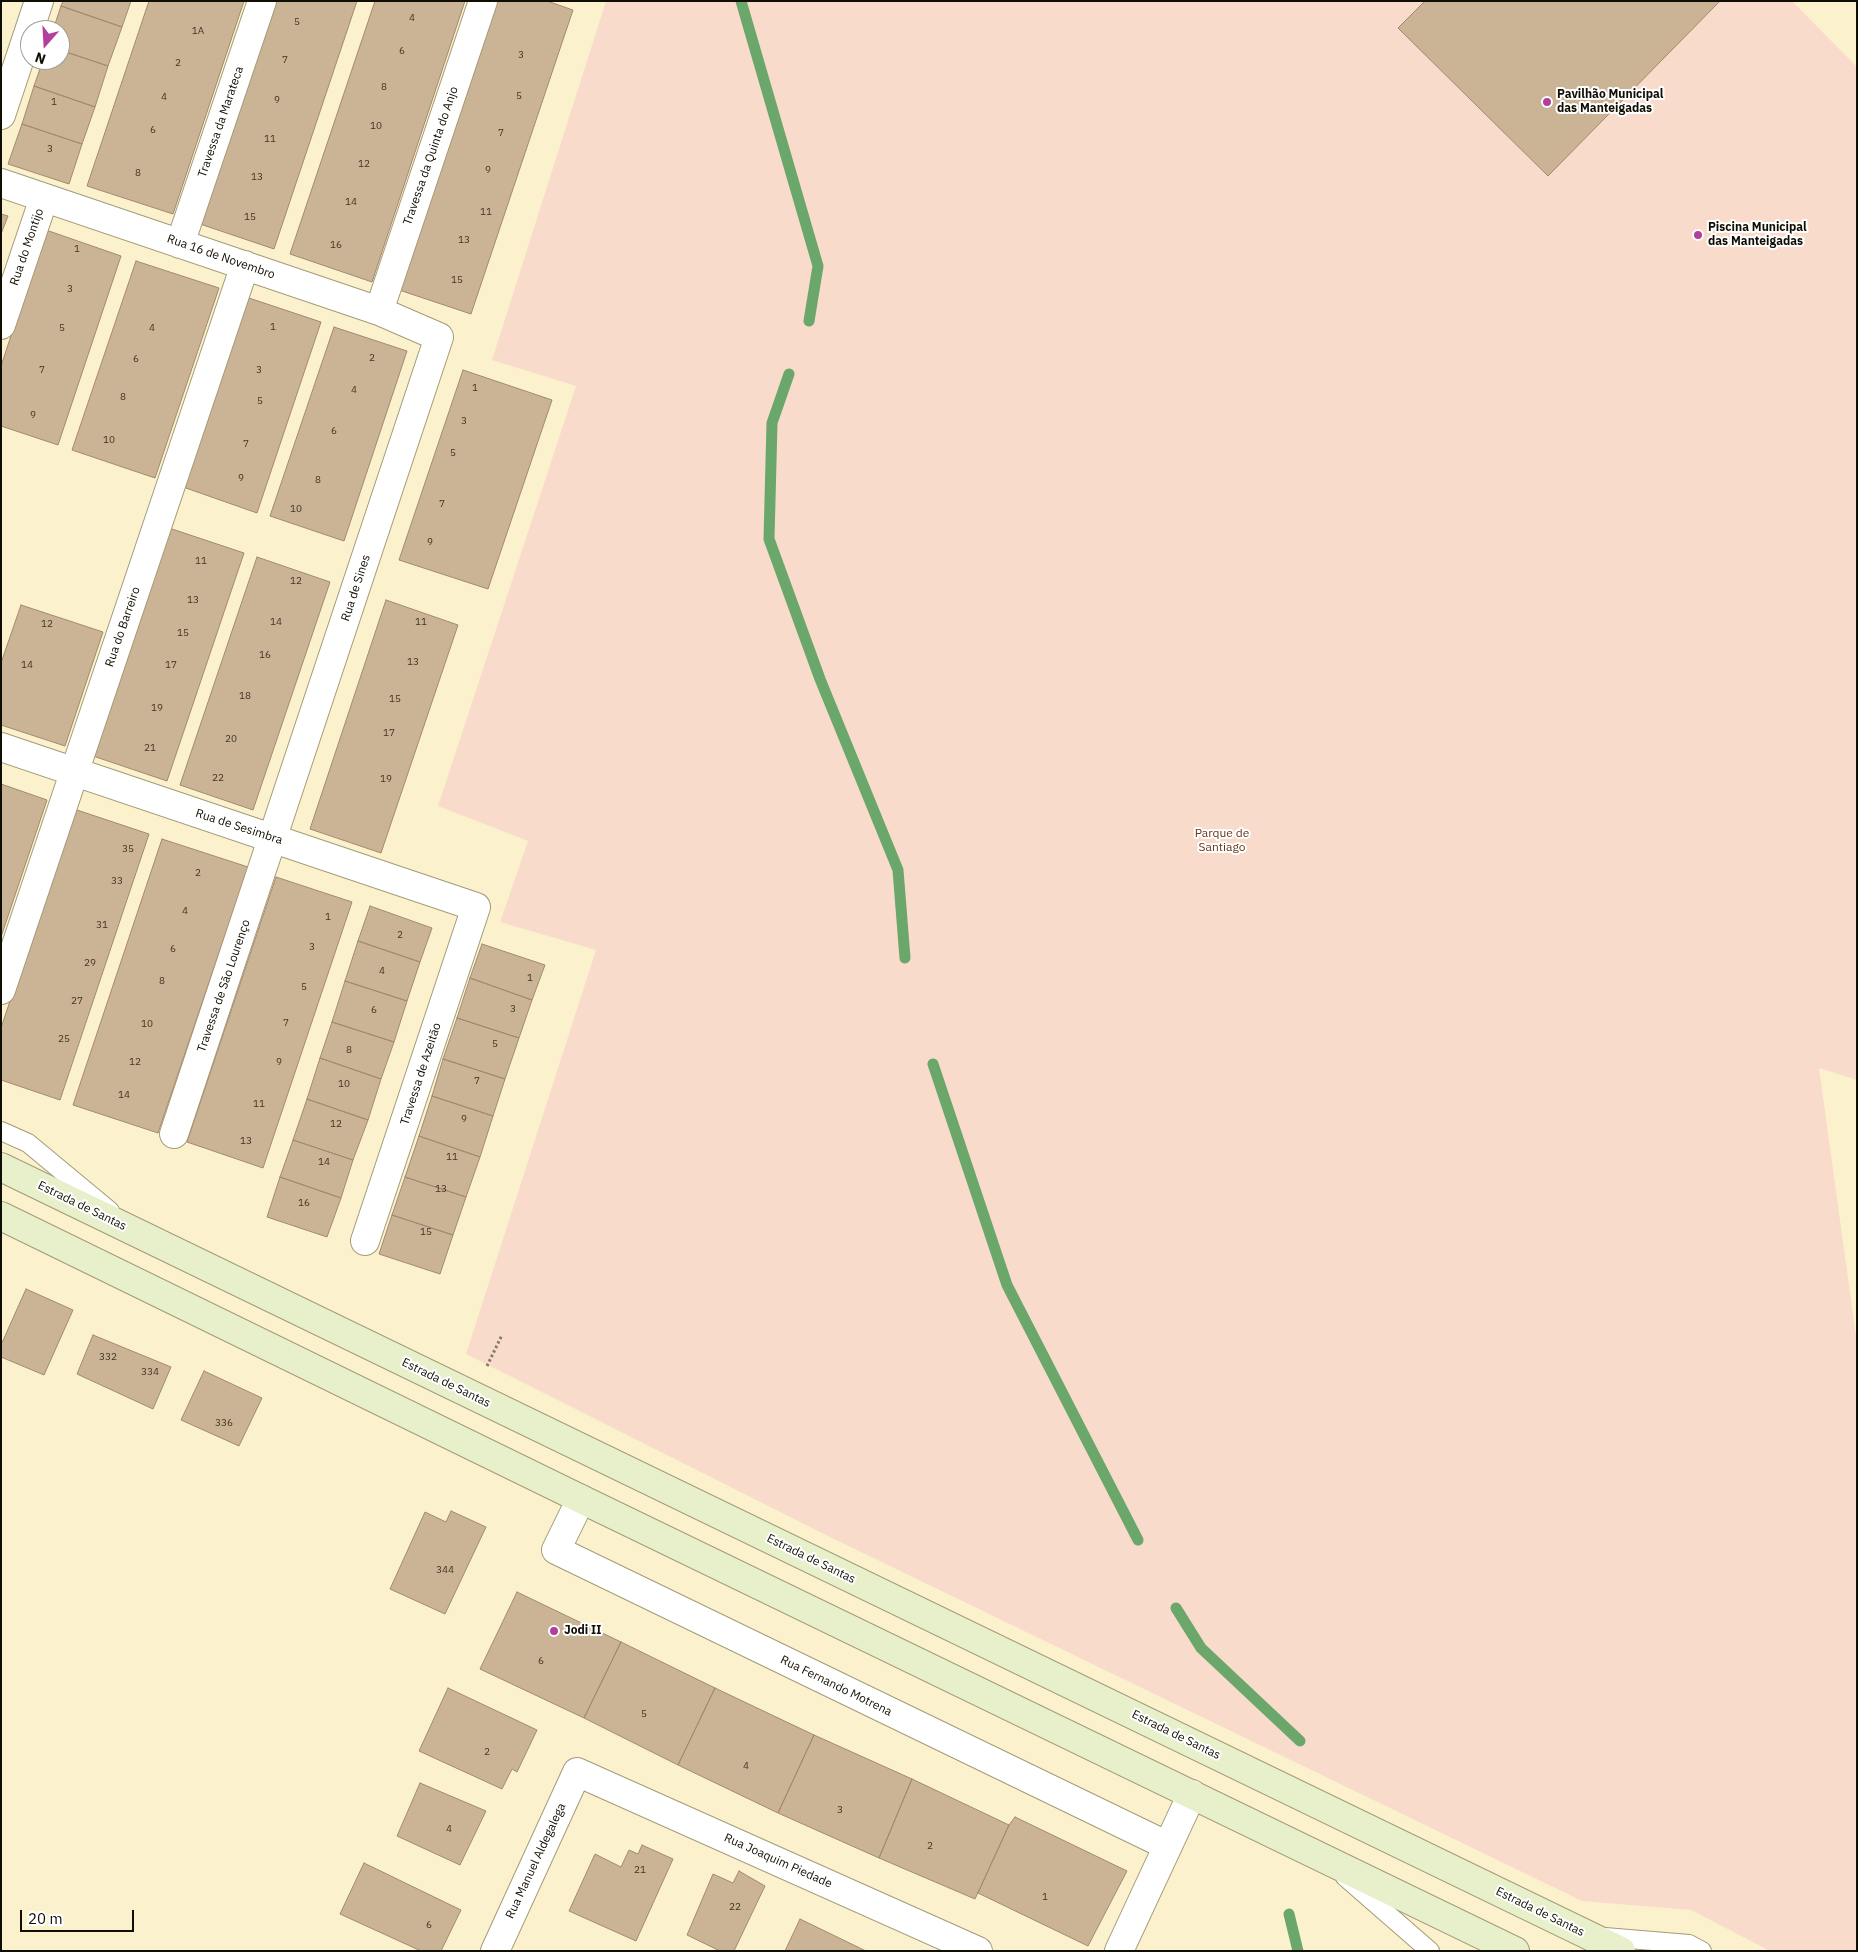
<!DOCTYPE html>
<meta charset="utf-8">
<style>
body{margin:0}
#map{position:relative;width:1858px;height:1952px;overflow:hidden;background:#fbf2cd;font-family:"IBM Plex Sans",sans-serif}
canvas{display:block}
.frame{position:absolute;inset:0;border:2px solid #100d02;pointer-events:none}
.north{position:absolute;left:20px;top:20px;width:50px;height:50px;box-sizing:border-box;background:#fff;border:1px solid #9f9e9a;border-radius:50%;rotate:199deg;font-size:14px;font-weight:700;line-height:20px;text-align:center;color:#100d02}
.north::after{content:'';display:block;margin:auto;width:18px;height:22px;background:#b2409a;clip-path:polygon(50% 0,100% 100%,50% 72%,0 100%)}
.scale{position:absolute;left:20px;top:1910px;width:114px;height:22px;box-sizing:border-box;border:2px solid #100d02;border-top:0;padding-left:6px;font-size:15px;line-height:18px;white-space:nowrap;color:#100d02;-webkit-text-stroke:4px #fff;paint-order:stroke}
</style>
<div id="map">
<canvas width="1858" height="1952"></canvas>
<div class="frame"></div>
<div class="north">N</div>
<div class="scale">20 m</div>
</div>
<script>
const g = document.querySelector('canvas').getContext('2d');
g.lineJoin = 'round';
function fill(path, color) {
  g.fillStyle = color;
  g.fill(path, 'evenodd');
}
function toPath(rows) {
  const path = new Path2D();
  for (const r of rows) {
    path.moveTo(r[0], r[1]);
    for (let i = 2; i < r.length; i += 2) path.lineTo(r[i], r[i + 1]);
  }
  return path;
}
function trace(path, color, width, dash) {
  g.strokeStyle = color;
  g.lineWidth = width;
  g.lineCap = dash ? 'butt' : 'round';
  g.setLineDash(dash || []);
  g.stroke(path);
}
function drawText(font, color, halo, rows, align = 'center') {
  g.font = font + ' "IBM Plex Sans",sans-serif';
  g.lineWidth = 4;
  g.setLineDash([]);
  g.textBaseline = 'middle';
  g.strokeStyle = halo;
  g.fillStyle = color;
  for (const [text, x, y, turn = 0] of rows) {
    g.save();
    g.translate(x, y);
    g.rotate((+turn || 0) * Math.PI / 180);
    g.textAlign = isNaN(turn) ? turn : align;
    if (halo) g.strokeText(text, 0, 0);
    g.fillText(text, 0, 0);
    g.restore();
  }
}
fill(toPath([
 [606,1,1792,1,1857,67,1857,1080,1819,1068,1857,1343,1857,1951,1770,1951,1691,1910,1582,1901,832,1538,466,1354,596,950,500,922,528,841,438,806,576,386,492,360]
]), '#f9dbcc');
trace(toPath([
 [741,1,818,266,809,321],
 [789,374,772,423,769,539,820,679,898,870,905,958],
 [933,1064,1007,1285,1138,1540],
 [1176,1608,1201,1648,1300,1741],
 [1289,1914,1298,1951]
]), '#6ba76a', 11);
const building = toPath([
 [63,1,131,1,122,27,61,6,63,1],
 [149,1,244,1,173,214,87,186,149,1],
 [274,1,357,1,274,249,200,224,274,1],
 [375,1,465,1,372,282,290,254,375,1],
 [496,1,547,1,573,10,471,314,399,290,496,1],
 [1425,1,1720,1,1548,176,1398,28,1425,1],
 [61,6,122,27,108,66,60,50,60,30,53,30,61,6],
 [60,50,108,66,95,107,34,86,43,60,60,60,60,50],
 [34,86,95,107,82,144,22,124,34,86],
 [22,124,82,144,69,184,8,164,22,124],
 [1,214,8,216,1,234,1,214],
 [46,230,121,256,58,445,1,426,1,366,46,230],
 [136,261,219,288,155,478,72,450,136,261],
 [246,297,321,322,257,513,183,487,246,297],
 [334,327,407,351,344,541,270,516,334,327],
 [463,370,552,400,488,589,399,560,463,370],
 [169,528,244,553,167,781,93,756,169,528],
 [257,557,330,582,253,810,180,785,257,557],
 [386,600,458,625,381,853,310,829,386,600],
 [21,605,103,632,65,746,1,725,1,663,21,605],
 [1,784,47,800,1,937,1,784],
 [74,809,149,834,60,1100,1,1080,1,1028,74,809],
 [162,839,248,867,158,1133,73,1105,162,839],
 [276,877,352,902,263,1168,187,1142,276,877],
 [370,906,432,928,420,962,358,941,370,906],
 [358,941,420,962,407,1001,345,981,358,941],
 [482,944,545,965,532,1000,470,978,482,944],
 [470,978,532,1000,519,1038,457,1018,470,978],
 [345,981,407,1001,394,1042,332,1022,345,981],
 [457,1018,519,1038,505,1079,443,1059,457,1018],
 [332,1022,394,1042,381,1079,320,1058,332,1022],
 [320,1058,381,1079,368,1120,307,1099,320,1058],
 [443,1059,505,1079,493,1116,432,1096,443,1059],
 [432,1096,493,1116,480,1157,419,1136,432,1096],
 [307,1099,368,1120,353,1160,293,1140,307,1099],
 [419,1136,480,1157,466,1197,405,1177,419,1136],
 [293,1140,353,1160,341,1198,280,1177,293,1140],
 [280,1177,341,1198,327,1237,267,1217,280,1177],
 [405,1177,466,1197,453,1235,392,1215,405,1177],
 [392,1215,453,1235,440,1274,379,1254,392,1215],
 [26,1289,73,1310,44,1375,1,1357,1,1345,26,1289],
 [93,1335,171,1367,153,1409,77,1374,93,1335],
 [204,1371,262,1398,239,1446,181,1420,204,1371],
 [451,1511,486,1527,445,1614,390,1589,425,1512,446,1522,451,1511],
 [517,1592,621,1642,584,1718,480,1669,517,1592],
 [621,1642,715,1688,678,1765,584,1718,621,1642],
 [448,1688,537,1730,517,1772,512,1769,502,1789,419,1751,448,1688],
 [715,1688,814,1735,778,1813,678,1765,715,1688],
 [814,1735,912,1779,879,1858,778,1813,814,1735],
 [912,1779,1009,1825,975,1899,879,1858,912,1779],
 [420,1783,486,1811,460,1865,397,1836,420,1783],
 [1015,1817,1127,1871,1088,1946,978,1893,1009,1825,1015,1817],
 [642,1845,673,1859,636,1941,569,1911,595,1854,621,1867,629,1850,638,1854,642,1845],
 [364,1863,461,1910,441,1951,421,1951,340,1914,364,1863],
 [739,1871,765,1886,734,1951,720,1951,687,1935,713,1874,733,1883,739,1871],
 [800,1919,866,1951,785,1951,800,1919]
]);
fill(building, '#cbb395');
trace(building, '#a18a6d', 1);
const lane = toPath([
 [1,1131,28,1143,110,1211],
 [1345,1877,1430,1951],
 [1605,1937,1689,1944,1702,1951]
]);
const street = toPath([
 [1,115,39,1],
 [1,183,379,311,439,337,174,1134],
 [180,244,262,1],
 [379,311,483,1],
 [1,325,44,198],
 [1,747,476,907,365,1241],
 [1,990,245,265],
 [581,1499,556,1550,1168,1846],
 [495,1951,577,1772,978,1951],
 [1119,1951,1192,1794]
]);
const secondary = toPath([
 [1,1167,1621,1951],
 [1,1216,581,1499,1515,1951]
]);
trace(lane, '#a39b78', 20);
trace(street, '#a39b78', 30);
trace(secondary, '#a39b78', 30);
trace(toPath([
 [487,1366,502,1335]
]), '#847e66', 3, [2.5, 2.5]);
trace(lane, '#fff', 18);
trace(street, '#fff', 28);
trace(secondary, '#e8f0cb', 28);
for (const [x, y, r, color] of [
 [1547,102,5,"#b2409a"],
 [1698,235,5,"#b2409a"],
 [554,1631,5,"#b2409a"]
]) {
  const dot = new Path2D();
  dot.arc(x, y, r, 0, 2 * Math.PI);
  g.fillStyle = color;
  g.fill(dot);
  trace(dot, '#fff', 2);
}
drawText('10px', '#3f3627', null, [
 ["4",412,18],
 ["5",297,22],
 ["1A",198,31],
 ["6",402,51],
 ["3",521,55],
 ["7",285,60],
 ["2",178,63],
 ["8",384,87],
 ["5",519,96],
 ["4",164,97],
 ["9",277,100],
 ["1",54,102],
 ["10",376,126],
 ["6",153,130],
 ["7",501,133],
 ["11",270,139],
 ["3",50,149],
 ["12",364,164],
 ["9",488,170],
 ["8",138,173],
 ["13",257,177],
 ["14",351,202],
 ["11",486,212],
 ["15",250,217],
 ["13",464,240],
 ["16",336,245],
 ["1",77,249],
 ["15",457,280],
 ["3",70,289],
 ["1",273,327],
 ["5",62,328],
 ["4",152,328],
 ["2",372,358],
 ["6",136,359],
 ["7",42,370],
 ["3",259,370],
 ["1",475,388],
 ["4",354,390],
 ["8",123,397],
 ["5",260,401],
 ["9",33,415],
 ["3",464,421],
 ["6",334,431],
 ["10",109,440],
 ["7",246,444],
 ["5",453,453],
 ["9",241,478],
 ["8",318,480],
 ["7",442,504],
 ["10",296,509],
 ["9",430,542],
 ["11",201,561],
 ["12",296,581],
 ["13",193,600],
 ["14",276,622],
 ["11",421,622],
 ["12",47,624],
 ["15",183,633],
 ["16",265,655],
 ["13",413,662],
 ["14",27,665],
 ["17",171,665],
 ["18",245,696],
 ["15",395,699],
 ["19",157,708],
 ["17",389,733],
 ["20",231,739],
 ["21",150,748],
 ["22",218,778],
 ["19",386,779],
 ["35",128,849],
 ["2",198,873],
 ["33",117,881],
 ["4",185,911],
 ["1",328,917],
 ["31",102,925],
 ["2",400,935],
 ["3",312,947],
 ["6",173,949],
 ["29",90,963],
 ["4",382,971],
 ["1",530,978],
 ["8",162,981],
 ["5",304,987],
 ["27",77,1001],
 ["3",513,1009],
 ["6",374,1010],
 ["7",286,1023],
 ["10",147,1024],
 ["25",64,1039],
 ["5",495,1044],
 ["8",349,1050],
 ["12",135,1062],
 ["9",279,1062],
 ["7",477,1081],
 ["10",344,1084],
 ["14",124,1095],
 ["11",259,1104],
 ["9",464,1119],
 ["12",336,1124],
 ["13",246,1141],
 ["11",452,1157],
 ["14",324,1162],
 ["13",441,1189],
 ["16",304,1203],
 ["15",426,1232],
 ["332",108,1357],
 ["334",150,1372],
 ["336",224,1423],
 ["344",445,1570],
 ["6",541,1661],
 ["5",644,1714],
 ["2",487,1752],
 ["4",746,1766],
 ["3",840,1810],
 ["4",449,1829],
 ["2",930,1846],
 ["21",640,1870],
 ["1",1045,1897],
 ["22",735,1907],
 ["6",429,1925]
]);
drawText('bold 12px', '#100d02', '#fff', [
 ["Pavilhão Municipal",1557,95],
 ["das Manteigadas",1557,109],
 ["Piscina Municipal",1708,228],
 ["das Manteigadas",1708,242],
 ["Jodi II",564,1631]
], 'left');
drawText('12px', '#100d02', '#fff', [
 ["Travessa da Marateca",221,122,-71],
 ["Travessa da Quinta do Anjo",431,156,-71],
 ["Rua do Montijo",27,247,-71],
 ["Rua 16 de Novembro",221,257,19],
 ["Rua de Sines",356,588,-72],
 ["Rua do Barreiro",123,627,-71],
 ["Rua de Sesimbra",239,827,18],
 ["Travessa de São Lourenço",224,986,-71],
 ["Travessa de Azeitão",421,1074,-72],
 ["Estrada de Santas",82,1206,26],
 ["Estrada de Santas",446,1383,26],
 ["Estrada de Santas",811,1559,26],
 ["Rua Fernando Motrena",836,1686,26],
 ["Estrada de Santas",1176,1735,26],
 ["Rua Manuel Aldegalega",536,1861,-65],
 ["Rua Joaquim Piedade",778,1861,24],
 ["Estrada de Santas",1540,1912,26]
]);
drawText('12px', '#673518', '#fff', [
 ["Parque de",1222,834],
 ["Santiago",1222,848]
]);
</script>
